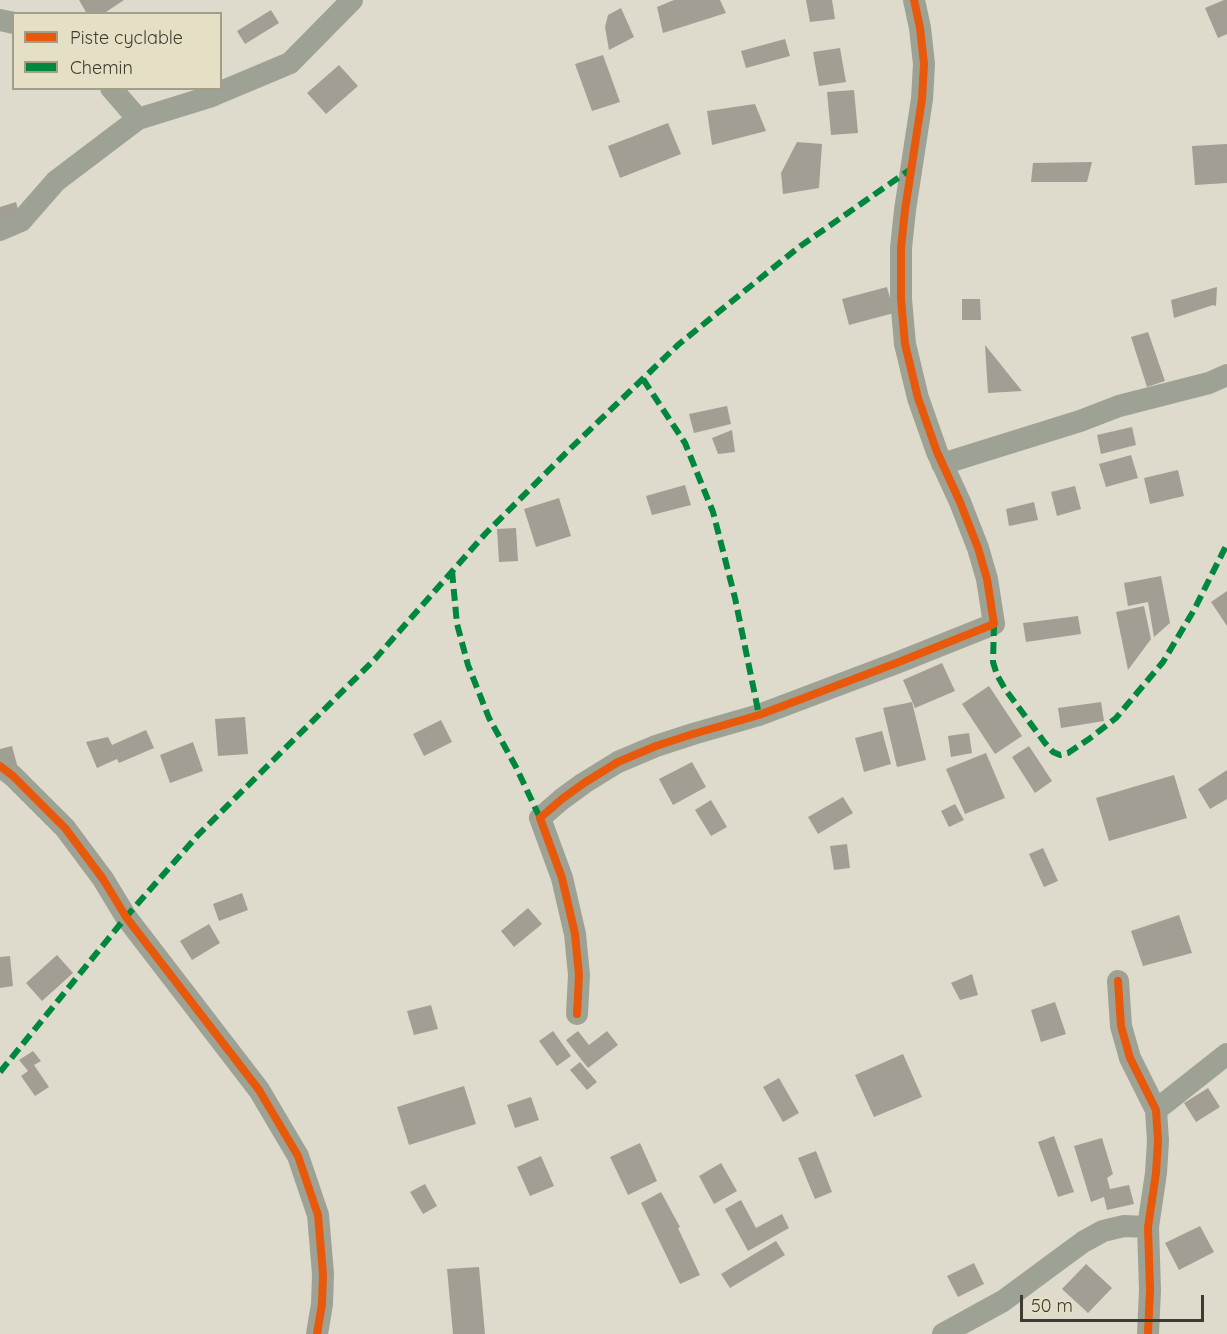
<!DOCTYPE html>
<style>
body{margin:0}
#map{position:relative;width:1227px;height:1334px;overflow:hidden;background:#dedacc;font-family:Quicksand,sans-serif}
canvas{display:block}
.legend{position:absolute;left:12px;top:12px;width:210px;height:78px;box-sizing:border-box;background:#e5dfc5;border:2px solid #a29e8a;margin:0;padding:8px 10px;list-style:none;font-size:18px;color:#3e3c32}
.legend li{display:flex;align-items:center;gap:12px;height:30px}
.legend b{width:30px;border:2px solid #a29e8a}
.scale{position:absolute;left:1020px;top:1295px;width:184px;height:27px;box-sizing:border-box;border:3px solid #3e3c32;border-top:0;padding-left:8px;font-size:18px;line-height:21px;white-space:nowrap;color:#3e3c32;-webkit-text-stroke:4px #e5dfc5;paint-order:stroke}
</style>
<div id="map">
<canvas width="1227" height="1334"></canvas>
<ul class="legend">
<li><b style="height:8px;background:#e8590c"></b>Piste cyclable</li>
<li><b style="height:8px;background:#00873e"></b>Chemin</li>
</ul>
<div class="scale">50 m</div>
</div>
<script>
const g = document.querySelector('canvas').getContext('2d');
g.lineJoin = 'round';
function fill(path, color) {
  g.fillStyle = color;
  g.fill(path, 'evenodd');
}
function toPath(rows) {
  const path = new Path2D();
  for (const r of rows) {
    path.moveTo(r[0], r[1]);
    for (let i = 2; i < r.length; i += 2) path.lineTo(r[i], r[i + 1]);
  }
  return path;
}
function trace(path, color, width, dash) {
  g.strokeStyle = color;
  g.lineWidth = width;
  g.lineCap = dash ? 'butt' : 'round';
  g.setLineDash(dash || []);
  g.stroke(path);
}
fill(toPath([
 [79,0,124,0,103,14,87,14],
 [674,0,720,0,726,13,663,33,657,7],
 [806,0,832,0,835,19,810,22],
 [1224,0,1227,0,1227,34,1218,38,1205,8],
 [621,8,634,37,609,50,605,27,608,15],
 [271,10,279,23,245,44,237,31],
 [785,39,790,56,746,68,741,51],
 [840,48,846,82,819,86,813,52],
 [603,55,620,102,592,111,575,64],
 [339,65,358,86,326,114,307,93],
 [854,90,858,133,831,135,827,92],
 [755,104,766,131,712,145,707,111],
 [668,123,681,154,620,178,608,146],
 [797,142,822,144,819,188,783,194,781,173],
 [1227,144,1227,183,1195,185,1192,146],
 [1092,162,1087,182,1031,182,1033,163],
 [16,202,21,221,0,227,0,207],
 [887,287,894,313,849,325,842,299],
 [1217,287,1216,306,1213,305,1174,318,1171,300],
 [962,299,980,299,981,320,962,320],
 [1148,332,1165,381,1147,387,1131,337],
 [985,345,1022,391,988,393],
 [727,406,731,424,694,433,689,414],
 [1132,427,1136,445,1101,454,1097,435],
 [732,430,735,452,718,454,712,438],
 [1131,455,1138,478,1106,487,1099,464],
 [1178,470,1184,496,1150,504,1144,478],
 [685,485,691,505,652,515,646,496],
 [1075,486,1081,509,1057,516,1051,492],
 [559,498,571,536,536,547,524,509],
 [1034,502,1038,520,1009,526,1006,509],
 [516,528,518,561,499,562,497,529],
 [1161,576,1170,623,1154,637,1148,602,1128,606,1124,583],
 [1227,591,1227,626,1211,602],
 [1144,606,1151,639,1128,670,1116,612],
 [1078,616,1081,634,1026,642,1023,623],
 [942,663,955,691,915,708,903,680],
 [989,686,1022,736,995,754,962,704],
 [912,702,926,760,897,767,883,708],
 [1101,702,1104,721,1061,728,1058,708],
 [245,717,248,754,218,756,215,719],
 [441,720,452,742,424,756,413,734],
 [146,730,154,748,119,763,117,759,97,768,86,742,108,737,112,745],
 [882,731,891,764,864,772,855,738],
 [969,733,972,753,951,757,948,736],
 [193,742,203,771,170,783,160,755],
 [12,746,19,772,0,777,0,749],
 [1029,746,1052,781,1035,793,1012,757],
 [986,753,1005,798,965,814,946,769],
 [692,762,706,787,673,805,659,779],
 [1227,770,1227,799,1210,809,1198,789],
 [1174,775,1187,818,1109,841,1096,798],
 [843,797,853,813,818,834,808,817],
 [711,800,727,827,711,836,695,810],
 [955,804,964,820,949,827,941,811],
 [847,844,850,868,834,870,830,846],
 [1043,848,1058,881,1044,887,1029,854],
 [242,893,248,910,219,921,213,904],
 [528,908,542,924,514,947,501,931],
 [1179,915,1192,953,1143,966,1131,931],
 [209,924,220,943,192,960,180,941],
 [57,955,73,973,42,1001,26,983],
 [10,956,13,986,0,988,0,957],
 [972,974,978,995,960,1000,951,983],
 [1055,1002,1066,1034,1041,1042,1031,1010],
 [431,1005,438,1029,414,1035,407,1011],
 [553,1031,571,1056,557,1066,539,1041],
 [578,1031,589,1045,607,1031,618,1045,588,1068,566,1040],
 [33,1051,41,1061,34,1065,49,1087,35,1096,21,1076,28,1071,19,1060],
 [903,1054,922,1097,874,1117,855,1075],
 [580,1062,597,1082,587,1090,570,1070],
 [779,1078,799,1113,783,1122,763,1087],
 [464,1086,476,1124,409,1145,397,1107],
 [1208,1088,1220,1107,1196,1122,1184,1103],
 [531,1097,539,1120,515,1128,507,1105],
 [1054,1136,1074,1192,1058,1197,1038,1142],
 [1102,1138,1113,1174,1107,1178,1110,1189,1129,1185,1134,1204,1107,1210,1104,1197,1091,1202,1074,1146],
 [640,1143,657,1181,628,1195,610,1157],
 [816,1151,832,1192,815,1199,798,1158],
 [541,1156,554,1186,530,1196,517,1167],
 [721,1163,737,1191,714,1204,699,1176],
 [425,1184,437,1206,423,1214,410,1192],
 [661,1192,680,1227,678,1228,700,1275,680,1284,641,1203],
 [741,1200,756,1228,782,1214,789,1228,748,1251,725,1209],
 [1200,1226,1214,1252,1179,1270,1165,1243],
 [776,1241,785,1255,730,1288,721,1274],
 [974,1263,984,1284,958,1297,947,1276],
 [1086,1264,1112,1288,1088,1313,1062,1289],
 [479,1267,485,1334,453,1334,447,1269]
]), '#a39e94');
trace(toPath([
 [0,20,14,23],
 [111,88,138,119,209,97,290,63,352,0],
 [0,230,21,221,56,181,138,119],
 [942,464,1080,421,1119,406,1209,383,1227,375],
 [0,766,13,776,65,828,103,879,126,917,259,1090,298,1156,318,1215,323,1274,322,1304,317,1334],
 [1118,981,1121,1026,1130,1058,1156,1110,1158,1141,1156,1173,1148,1227,1150,1290,1148,1334],
 [577,1014,579,975,575,934,562,878,540,818,562,799,584,783,618,762,656,746,693,734,759,715,899,662,994,624,987,579,978,548,960,502,937,452,918,398,905,344,901,299,901,248,905,210,922,99,924,64,920,28,914,0],
 [1156,1110,1227,1054],
 [943,1334,1003,1301,1083,1242,1103,1231,1124,1226,1148,1227]
]), '#9ea295', 22);
trace(toPath([
 [643,379,685,443,713,512,735,598,759,715],
 [452,571,457,624,468,665,489,718,516,767,540,818],
 [994,624,993,662,997,675,1005,689,1045,743,1053,752,1060,755,1068,753,1089,739,1116,718,1163,662,1194,610,1227,544],
 [0,1072,126,917,198,835,375,659,486,533,572,447,679,344,799,247,911,169]
]), '#00873e', 6, [12, 6]);
trace(toPath([
 [0,766,13,776,65,828,103,879,126,917,259,1090,298,1156,318,1215,323,1274,322,1304,317,1334],
 [1118,981,1121,1026,1130,1058,1156,1110,1158,1141,1156,1173,1148,1227,1150,1290,1148,1334],
 [577,1014,579,975,575,934,562,878,540,818,562,799,584,783,618,762,656,746,693,734,759,715,899,662,994,624,987,579,978,548,960,502,937,452,918,398,905,344,901,299,901,248,905,210,922,99,924,64,920,28,914,0]
]), '#e8590c', 8);
</script>
